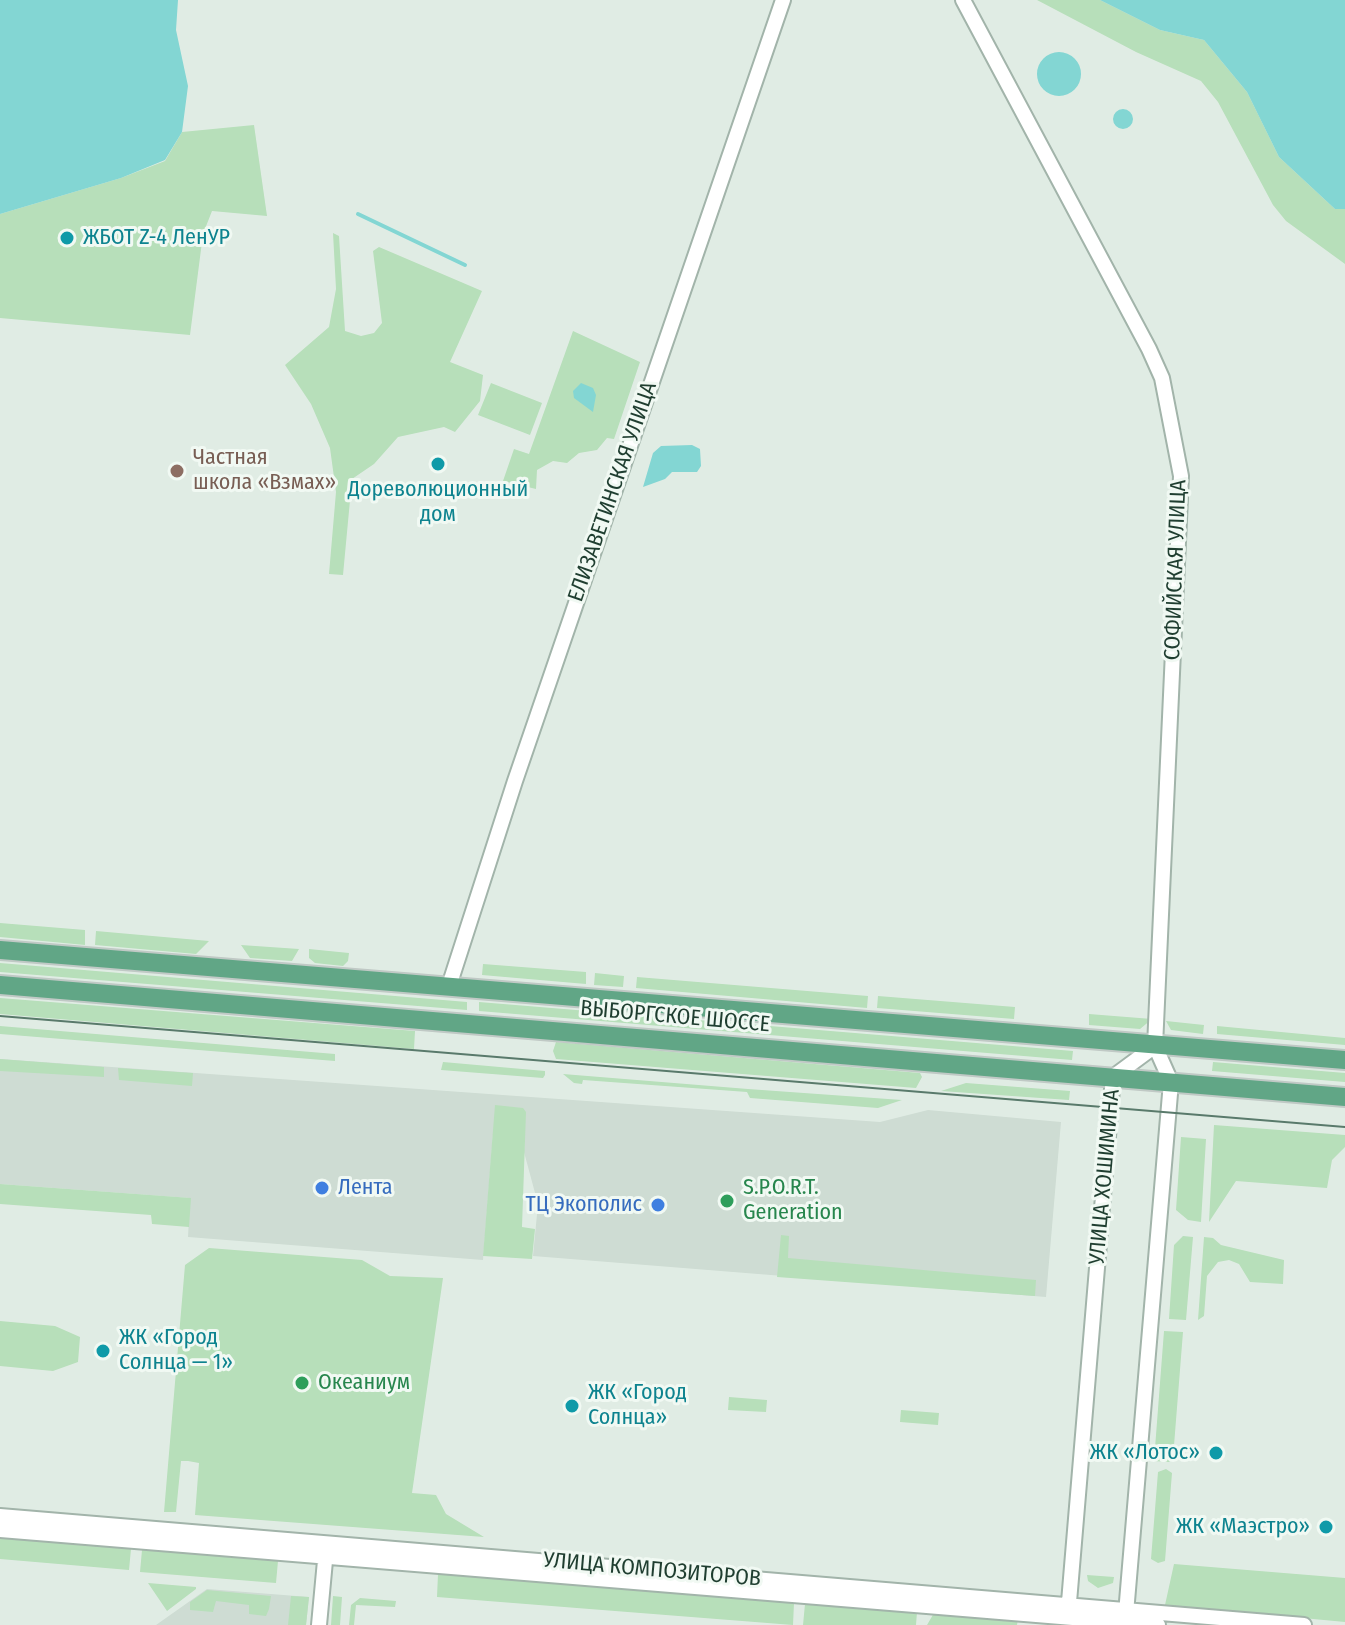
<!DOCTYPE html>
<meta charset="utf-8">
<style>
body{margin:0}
canvas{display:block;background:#e0ece4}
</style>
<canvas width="1345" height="1625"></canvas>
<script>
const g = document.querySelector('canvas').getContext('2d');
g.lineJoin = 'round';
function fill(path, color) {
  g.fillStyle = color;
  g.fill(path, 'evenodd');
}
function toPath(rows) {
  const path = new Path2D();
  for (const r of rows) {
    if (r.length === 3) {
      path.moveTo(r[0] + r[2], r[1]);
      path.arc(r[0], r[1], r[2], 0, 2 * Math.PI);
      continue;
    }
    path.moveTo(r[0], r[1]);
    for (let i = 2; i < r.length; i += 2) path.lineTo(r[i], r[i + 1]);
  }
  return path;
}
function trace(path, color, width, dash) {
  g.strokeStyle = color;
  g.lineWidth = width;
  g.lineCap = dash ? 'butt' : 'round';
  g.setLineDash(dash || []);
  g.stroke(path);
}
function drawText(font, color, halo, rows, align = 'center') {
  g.font = font + ' "Fira Sans Condensed",sans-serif';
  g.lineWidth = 6;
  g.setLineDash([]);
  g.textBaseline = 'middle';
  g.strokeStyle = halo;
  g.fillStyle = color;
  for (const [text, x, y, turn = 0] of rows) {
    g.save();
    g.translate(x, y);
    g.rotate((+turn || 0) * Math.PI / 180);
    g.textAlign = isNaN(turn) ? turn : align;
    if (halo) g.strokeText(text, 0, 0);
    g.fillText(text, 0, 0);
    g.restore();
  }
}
fill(toPath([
 [0,1059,880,1122,928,1110,1061,1122,1046,1297,533,1256,538,1204,524,1152,525,1137,493,1134,483,1260,188,1237,190,1198,0,1184],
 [207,1589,309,1597,306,1625,156,1625]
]), '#cedcd3');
fill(toPath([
 [1037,0,1100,0,1160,30,1204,40,1247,92,1279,157,1335,209,1345,209,1345,264,1286,221,1273,205,1218,102,1201,81,1136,52],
 [254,125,267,216,212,211,203,234,190,335,0,318,0,214,121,178,165,161,182,132],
 [333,233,339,236,345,331,361,336,374,333,382,323,373,251,379,247,482,291,450,362,483,375,480,401,455,432,444,427,398,437,374,464,352,479,343,575,329,574,336,492,330,448,311,404,285,365,329,327,336,289],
 [573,331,640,362,614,439,607,438,597,450,579,453,567,463,553,461,537,470,536,489,503,481,514,449,529,454],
 [491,383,542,403,530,435,478,415],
 [0,923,85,930,85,945,0,937],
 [96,931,209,941,196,954,95,945],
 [241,945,299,949,292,961,250,958],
 [309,949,349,953,348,961,343,966,315,963,309,958],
 [0,963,467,1002,467,1010,0,972],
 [483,964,586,972,586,984,482,975],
 [595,973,624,976,623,987,594,985],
 [637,977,868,996,867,1008,636,988],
 [878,996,1015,1007,1014,1019,877,1008],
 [0,998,415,1031,414,1049,0,1014],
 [479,1002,1073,1051,1072,1060,479,1011],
 [1089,1014,1152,1019,1140,1029,1089,1025],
 [1166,1021,1204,1025,1203,1034,1171,1030],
 [0,1026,335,1054,335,1061,0,1034],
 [1217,1026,1345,1038,1345,1045,1217,1034],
 [556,1042,920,1073,922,1077,916,1088,556,1059,553,1051],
 [0,1059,104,1067,104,1077,0,1071],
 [443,1062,545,1071,545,1075,543,1078,441,1070],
 [1213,1062,1345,1073,1345,1082,1212,1071],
 [118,1068,193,1073,192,1086,119,1080],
 [563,1074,748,1089,902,1100,878,1108,750,1098,747,1092,583,1080,582,1084,574,1083],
 [966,1083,1070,1091,1069,1100,941,1091],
 [495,1105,523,1108,526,1112,522,1227,535,1229,532,1259,483,1256],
 [1214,1125,1345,1135,1345,1147,1332,1160,1327,1188,1236,1181,1209,1222],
 [1181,1137,1206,1139,1201,1222,1188,1220,1176,1210],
 [0,1184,191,1198,189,1227,152,1224,151,1215,0,1204],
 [781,1235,789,1236,788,1258,1036,1280,1035,1296,777,1277],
 [1183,1236,1193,1237,1186,1320,1169,1319,1174,1245],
 [1204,1237,1213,1238,1221,1245,1284,1260,1283,1284,1250,1282,1239,1264,1229,1260,1218,1262,1207,1276,1204,1316,1198,1320],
 [209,1248,362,1260,390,1276,443,1278,412,1493,436,1495,446,1514,484,1537,195,1515,199,1463,188,1461,181,1461,176,1512,164,1512,185,1265],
 [0,1321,55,1326,80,1337,78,1362,53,1371,0,1366],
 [1164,1331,1183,1332,1173,1458,1169,1462,1154,1461],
 [729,1397,767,1400,766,1412,728,1410],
 [901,1410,939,1413,938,1425,900,1422],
 [1166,1469,1172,1473,1165,1561,1158,1563,1151,1559,1158,1472],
 [0,1538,131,1549,129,1570,0,1559],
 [142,1550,278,1561,276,1583,140,1572],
 [1174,1564,1345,1578,1345,1622,1165,1605],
 [438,1574,794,1603,793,1625,437,1597],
 [1087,1575,1114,1577,1113,1583,1098,1588,1088,1581],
 [148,1583,196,1587,196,1589,167,1611],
 [207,1590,271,1596,269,1609,266,1616,249,1614,249,1605,216,1601,213,1612,190,1610,190,1602],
 [291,1596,309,1597,306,1625,288,1625],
 [333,1596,342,1597,340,1625,331,1625],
 [360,1598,396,1601,395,1607,356,1605,354,1625,349,1625,351,1605],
 [805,1604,917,1612,916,1625,803,1625],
 [934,1613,1018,1619,1017,1625,927,1625]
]), '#b7dfba');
fill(toPath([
 [0,0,178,0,176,30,188,86,182,132,165,160,121,178,0,214],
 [1100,0,1345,0,1345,209,1335,209,1279,157,1247,92,1204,40,1160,30],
 [1059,74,22],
 [1123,119,10],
 [581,383,593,388,596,395,593,412,574,398,573,391],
 [692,445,700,449,701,466,697,472,672,472,665,479,643,487,653,453,661,446]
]), '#83d6d3');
trace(toPath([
 [358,214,465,265]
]), '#83d6d3', 4);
const tertiary = toPath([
 [963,0,1149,349,1162,378,1181,476,1155,1046,1171,1082,1125,1625],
 [449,986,515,781,783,0],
 [0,1516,1304,1625],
 [0,1530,1158,1625],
 [1068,1614,1113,1077,1155,1046],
 [319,1625,326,1550]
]);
const primary = toPath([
 [0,950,1345,1060],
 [0,985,1345,1097]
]);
trace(tertiary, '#a2b4aa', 18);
trace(primary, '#c0c9c5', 22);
trace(tertiary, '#fff', 14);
trace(primary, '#61a686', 18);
trace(toPath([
 [0,1016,1345,1127]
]), '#597a6b', 2);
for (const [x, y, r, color] of [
 [67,238,8,"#0f9aa8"],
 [438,464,8,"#0f9aa8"],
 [177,471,8,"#8d6e63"],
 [322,1188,8,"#3f7fe0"],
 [727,1201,8,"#2e9e5b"],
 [658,1205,8,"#3f7fe0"],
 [103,1351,8,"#0f9aa8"],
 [302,1383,8,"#2e9e5b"],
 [572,1406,8,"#0f9aa8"],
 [1216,1453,8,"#0f9aa8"],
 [1326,1527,8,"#0f9aa8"]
]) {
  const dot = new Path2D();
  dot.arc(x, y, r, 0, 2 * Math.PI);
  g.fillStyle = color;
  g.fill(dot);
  trace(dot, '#f1f9f3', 3);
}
drawText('22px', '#0d838f', '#f1f9f3', [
 ["ЖБОТ Z-4 ЛенУР",83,238],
 ["Дореволюционный",438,490,"center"],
 ["дом",438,515,"center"],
 ["ЖК «Город",119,1338],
 ["Солнца — 1»",119,1363],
 ["ЖК «Город",588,1393],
 ["Солнца»",588,1418],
 ["ЖК «Лотос»",1200,1453,"right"],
 ["ЖК «Маэстро»",1310,1527,"right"]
], 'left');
drawText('22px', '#785e54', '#f1f9f3', [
 ["Частная",193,458],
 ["школа «Взмах»",193,483]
], 'left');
drawText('22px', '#1f3e30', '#f1f9f3', [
 ["ЕЛИЗАВЕТИНСКАЯ УЛИЦА",613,492,-71],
 ["СОФИЙСКАЯ УЛИЦА",1176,570,-88],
 ["ВЫБОРГСКОЕ ШОССЕ",675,1017,5],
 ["УЛИЦА ХОШИМИНА",1105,1177,-85],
 ["УЛИЦА КОМПОЗИТОРОВ",652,1570,5]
]);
drawText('22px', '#366cbe', '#f1f9f3', [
 ["Лента",338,1188],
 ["ТЦ Экополис",642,1205,"right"]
], 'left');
drawText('22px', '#27864d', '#f1f9f3', [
 ["S.P.O.R.T.",743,1188],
 ["Generation",743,1213],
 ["Океаниум",318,1383]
], 'left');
</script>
